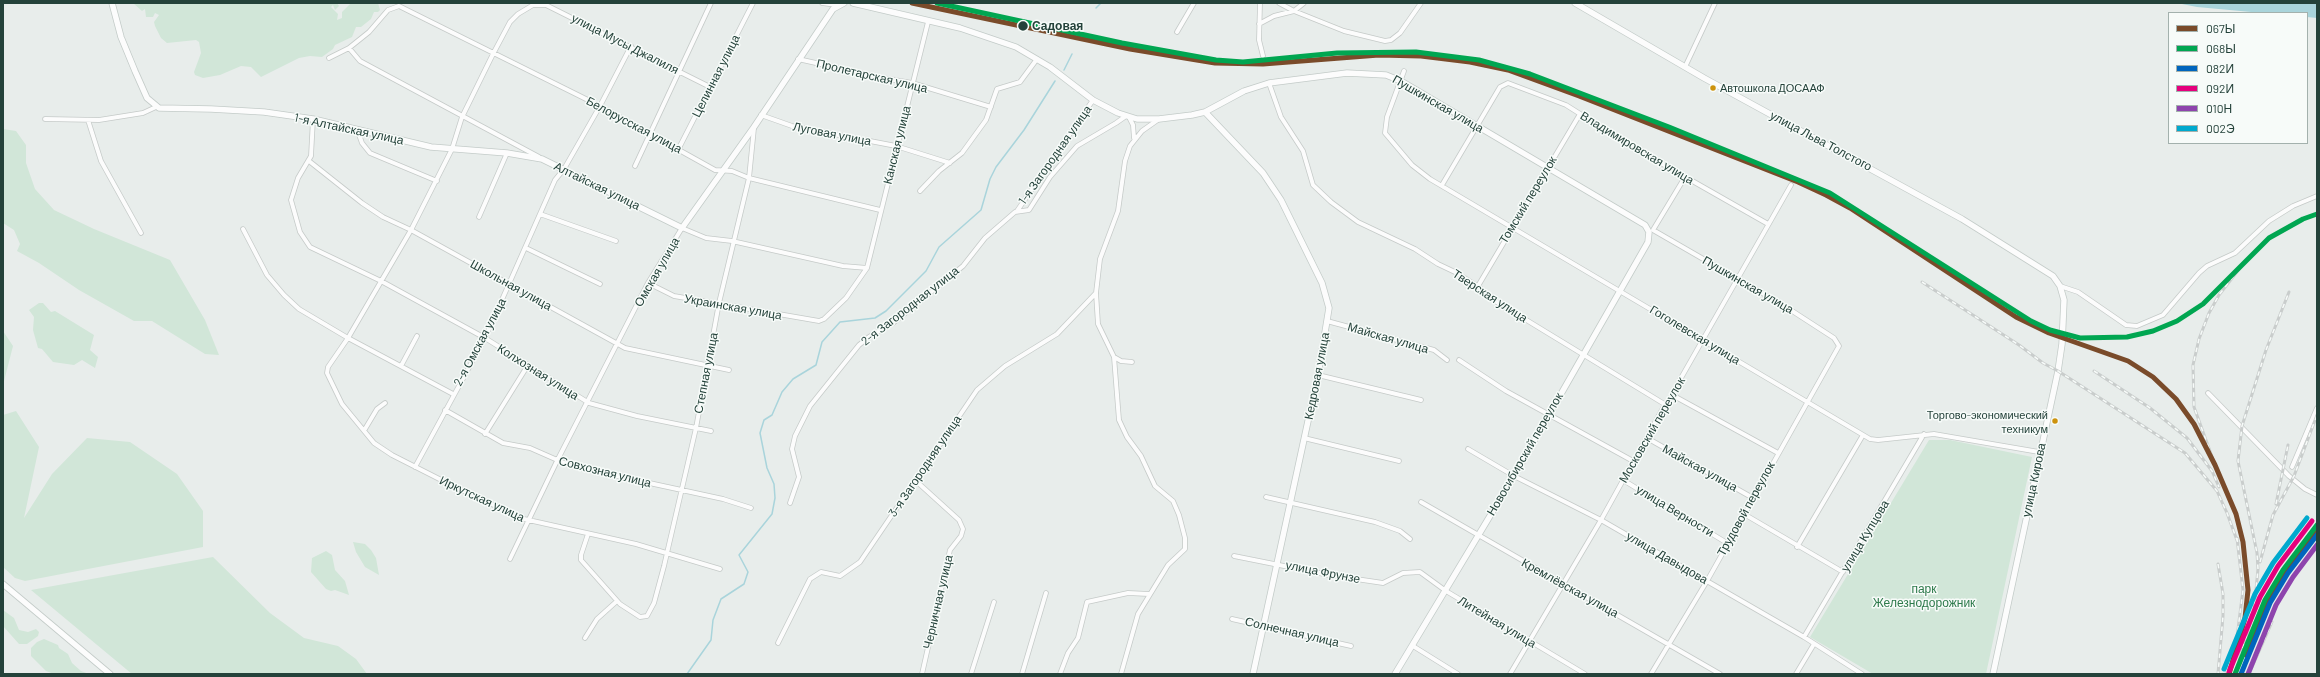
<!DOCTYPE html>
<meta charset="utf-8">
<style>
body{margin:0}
#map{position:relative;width:2320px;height:677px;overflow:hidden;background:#e8edeb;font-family:Barlow,sans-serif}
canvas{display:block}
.frame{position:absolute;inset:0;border:4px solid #24423a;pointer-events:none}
.legend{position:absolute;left:2168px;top:12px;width:140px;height:132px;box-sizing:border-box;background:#f7fbf9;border:1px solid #a3b1ad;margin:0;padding:5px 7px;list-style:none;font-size:12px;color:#24423a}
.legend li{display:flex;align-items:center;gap:8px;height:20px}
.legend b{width:20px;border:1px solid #a3b1ad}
</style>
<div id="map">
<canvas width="2320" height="677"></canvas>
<div class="frame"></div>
<ul class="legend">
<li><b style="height:5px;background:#7a4b2a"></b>067Ы</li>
<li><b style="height:5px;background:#00a651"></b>068Ы</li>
<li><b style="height:5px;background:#0065bd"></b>082И</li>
<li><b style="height:5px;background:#e5007d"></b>092И</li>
<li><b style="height:5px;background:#8e44ad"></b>010Н</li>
<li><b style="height:5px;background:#00a9ce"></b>002Э</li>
</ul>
</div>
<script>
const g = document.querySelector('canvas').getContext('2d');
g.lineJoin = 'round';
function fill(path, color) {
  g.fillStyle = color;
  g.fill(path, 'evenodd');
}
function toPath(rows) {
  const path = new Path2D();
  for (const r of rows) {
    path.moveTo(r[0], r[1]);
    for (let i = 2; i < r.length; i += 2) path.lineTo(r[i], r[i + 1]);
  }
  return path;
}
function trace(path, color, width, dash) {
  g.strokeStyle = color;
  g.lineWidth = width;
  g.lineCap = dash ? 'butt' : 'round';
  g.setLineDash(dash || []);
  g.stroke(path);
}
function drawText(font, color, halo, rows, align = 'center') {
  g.font = font + ' Barlow,sans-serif';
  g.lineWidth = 3;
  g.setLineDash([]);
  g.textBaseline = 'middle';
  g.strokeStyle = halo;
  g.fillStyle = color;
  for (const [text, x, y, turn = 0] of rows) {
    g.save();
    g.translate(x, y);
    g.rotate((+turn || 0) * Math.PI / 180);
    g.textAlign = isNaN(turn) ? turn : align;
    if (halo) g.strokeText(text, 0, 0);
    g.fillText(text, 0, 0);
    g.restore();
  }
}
fill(toPath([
 [133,3,337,3,339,6,335,10,333,5,331,7,338,14,337,20,342,18,342,12,351,3,378,3,380,10,378,12,374,12,371,19,361,27,356,27,352,37,335,45,333,49,322,57,310,56,299,58,261,77,251,67,241,66,220,75,203,78,195,75,194,72,201,53,199,42,196,40,167,43,161,38,155,26,154,22,159,15,155,13,153,17,146,17,145,9,142,11],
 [3,129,16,131,26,145,26,163,35,189,54,210,94,229,170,260,205,320,219,355,205,354,152,321,134,321,79,290,39,263,17,251,20,244,14,230,3,223],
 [39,303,43,303,51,312,55,311,94,335,90,350,98,357,95,368,82,360,74,365,53,362,42,349,38,348,33,330,34,317,29,310],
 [3,331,13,346,3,385],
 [16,411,39,447,24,518,52,474,87,438,130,442,177,474,203,511,203,547,25,581,15,578,3,567,3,415],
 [1929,440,1950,440,2032,457,1986,674,1873,674,1810,637],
 [353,542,365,544,371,550,376,558,379,575,365,567,356,552],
 [326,551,332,555,335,570,345,581,349,595,335,590,331,591,326,589,311,572,312,558],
 [213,557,270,613,304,638,338,646,356,659,367,674,132,674,31,590],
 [3,610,14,618,19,630,28,632,36,629,39,632,38,636,27,644,19,644,3,626],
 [44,639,58,645,59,648,68,654,72,663,81,671,89,674,54,674,46,671,31,656,31,648,37,642]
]), '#d1e6d8');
fill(toPath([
 [2177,3,2317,3,2317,18,2307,17,2307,13,2262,13,2197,7]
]), '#a9d4db');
trace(toPath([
 [1096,8,1101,3],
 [1064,70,1072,54],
 [687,674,711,640,713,620,721,599,744,584,748,572,739,555,772,514,775,498,774,484,767,468,760,433,764,420,772,415,782,392,793,379,816,365,822,342,840,322,875,318,886,311,926,271,939,247,981,210,990,179,996,167,1024,130,1055,81]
]), '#a9d4db', 1.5);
const street = toPath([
 [822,3,837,5],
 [1260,3,1259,40,1263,56],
 [1279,3,1294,11,1344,31,1385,41,1391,40,1400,33,1421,3],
 [1259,24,1274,16,1294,11,1304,3],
 [1177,32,1194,3],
 [349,48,360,61,539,157],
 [329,58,349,48,369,32,388,10,399,6,600,106,715,170,732,171,749,178,880,210],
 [798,59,883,78,912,83,991,107],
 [1685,67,1715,3],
 [1404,71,1387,117,1385,133,1412,165,1430,179,1870,439,1878,440,1934,434,2039,452],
 [1269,83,1281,117,1303,151,1313,185,1331,202,1358,222,1415,249,1438,264,1457,273,1480,288,1487,296,1666,405],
 [710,87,546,5,533,5,518,14,510,22,493,54,462,117,452,149,411,230,348,338,328,367,327,373,342,404,374,443,392,455,459,489,524,519,636,544,720,569],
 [761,115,792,126,896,146,950,163],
 [1129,117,1133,125,1134,138],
 [45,119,99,120,143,113,156,107],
 [313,119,311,156,298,178,291,200,300,232,310,247,381,281,485,338,589,403,637,416,711,431],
 [88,120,101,161,141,233],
 [357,129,362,143,370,153,437,181],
 [679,148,753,3],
 [309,161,362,203,383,217,411,230,625,348,729,370],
 [635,166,711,3],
 [1442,185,1500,87,1508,83,1566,105,1631,146,1768,224],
 [920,191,939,171,962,153,986,120,997,89,1020,82,1037,59],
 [1017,211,1093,100],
 [540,214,616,241],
 [479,217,507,153],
 [243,229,267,275,284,295,299,309,348,338,453,394],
 [1653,230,1685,177],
 [526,248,600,284],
 [648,283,674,296,819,321,824,319,846,298,867,268,928,22],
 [1478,286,1580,114],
 [2060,286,2078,292,2126,325,2137,326,2163,315,2199,273,2207,266,2235,253,2269,221,2293,206,2317,196],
 [1327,321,1434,350,1447,360],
 [1114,357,1119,420,1127,437,1141,456,1155,486,1173,501,1179,515,1185,538,1185,549,1168,565,1138,614,1121,674],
 [1459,360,1506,391,1633,461],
 [1132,362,1121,361,1114,357,1098,324,1096,293,1100,259,1118,211,1125,161,1130,146,1142,131,1159,119],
 [401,366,417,336],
 [1318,375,1421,400],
 [2208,393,2289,476,2305,489,2317,495],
 [1674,396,1778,453],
 [445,410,503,443,530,448,571,466,723,499,751,508],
 [365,429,377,409,385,403],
 [485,434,528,365],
 [1304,438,1399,461],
 [1647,438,1753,498],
 [1468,449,1514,476,1601,520,1804,637,1862,674],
 [415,467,485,338,555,180,564,169,600,106,631,46],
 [2292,467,2317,408],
 [1623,480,1727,543],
 [916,481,959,520,963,529,961,536,950,550,922,674],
 [1266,497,1375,522,1400,531,1410,539],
 [1421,502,1720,674],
 [790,503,799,477,792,449,795,436,810,406,859,345,869,337,893,323,963,266,985,238,1015,212,1029,210,1050,177,1077,146,1116,123,1126,116],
 [1744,514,1843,572],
 [588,534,581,555,581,560,620,604,640,617,647,616,654,603,664,566,696,428,719,303,749,178,754,128],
 [1797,547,1863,435],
 [1234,556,1329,575,1383,583,1403,573,1420,572,1446,591,1585,674],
 [510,559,557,461,648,283,682,228,706,238,732,241,843,266,867,268],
 [1232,619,1351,646],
 [1804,637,1924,434],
 [585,638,597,619,617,601],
 [778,643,810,579,821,572,840,576,860,562,977,390,1005,366,1057,334,1096,293],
 [1413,646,1458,674],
 [971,674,994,602],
 [1022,674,1046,593],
 [1060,674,1068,653,1078,638,1087,602,1128,593,1149,594],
 [1510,674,1601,520,1663,408,1674,396,1677,385,1791,185],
 [1651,674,1707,581,1839,346,1834,338,1783,305,1653,230],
 [1796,674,1814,644]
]);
const secondary = toPath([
 [112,3,121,37,135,71,147,98,159,108,211,109,264,112,313,119,431,147,507,153,542,159,682,228,754,127,833,9,844,3],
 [853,3,960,28,1016,47,1050,67,1093,100,1118,113,1137,119,1159,119,1192,115,1205,112,1244,91,1269,83,1347,73,1386,75,1401,81,1645,225,1649,232,1648,242,1514,476,1395,674],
 [1575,3,1704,78,1962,219,2053,276,2060,286,2064,300,2062,344,2058,371,1993,674],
 [1205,112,1263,173,1281,200,1322,283,1329,308,1318,375,1253,674],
 [3,584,110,674]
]);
trace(street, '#c5cac8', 5.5);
trace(secondary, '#c3cbc8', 7);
trace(street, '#fcfcfc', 4);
trace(secondary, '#fcfcfc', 5.5);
const rail = toPath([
 [1922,282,2019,345,2043,363,2058,371,2185,453,2217,491,2227,513,2238,543],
 [2094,371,2150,408,2187,438,2212,471,2219,487],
 [2215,465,2194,407,2193,365,2199,339,2209,313,2219,295,2243,264],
 [2276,504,2288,445],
 [2260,562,2273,515,2294,476,2317,415],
 [2218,564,2223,594,2223,616,2218,674],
 [2226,674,2237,637,2243,590,2237,538],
 [2235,674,2254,611,2258,569,2257,553,2238,461,2242,426,2266,350,2289,292],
 [2249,674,2272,622]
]);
trace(rail, '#c9cdcc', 3);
trace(rail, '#f7fbf9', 1.5, [4.5]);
trace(toPath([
 [912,3,1130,49,1215,63,1263,64,1379,55,1421,56,1470,62,1508,70,1579,96,1798,182,1826,195,1850,208,2016,317,2049,333,2128,361,2153,377,2176,399,2194,424,2215,465,2236,514,2243,542,2248,590,2245,618,2229,674],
 [2246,655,2269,601,2285,572,2317,530]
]), '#7a4b2a', 5);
trace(toPath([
 [937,3,1122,43,1216,60,1243,62,1337,53,1416,52,1479,60,1530,74,1669,127,1830,193,2031,321,2050,330,2080,338,2127,337,2153,331,2177,321,2203,304,2269,238,2303,219,2317,214],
 [2235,674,2265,600,2283,570,2317,525]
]), '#00a651', 5);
trace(toPath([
 [2241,674,2270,603,2288,573,2317,535]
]), '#0065bd', 5);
trace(toPath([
 [2229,672,2260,597,2278,566,2312,521]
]), '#e5007d', 5);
trace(toPath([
 [2248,674,2276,605,2293,577,2317,545]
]), '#8e44ad', 5);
trace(toPath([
 [2224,669,2255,594,2273,563,2307,518]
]), '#00a9ce', 5);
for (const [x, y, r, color] of [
 [1023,26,5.5,"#24423a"],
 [1713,88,3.5,"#cd920c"],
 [2055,421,3.5,"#cd920c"]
]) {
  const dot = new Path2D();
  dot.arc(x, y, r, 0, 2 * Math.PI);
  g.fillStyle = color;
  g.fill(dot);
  trace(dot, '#f7fbf9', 1.5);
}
drawText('11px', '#24423a', '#f7fbf9', [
 ["Автошкола ДОСААФ",1720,88],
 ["Торгово-экономический",2048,415,"right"],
 ["техникум",2048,429,"right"]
], 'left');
drawText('bold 12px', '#24423a', '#f7fbf9', [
 ["Садовая",1032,26]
], 'left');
drawText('12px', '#24423a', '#f7fbf9', [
 ["улица Мусы Джалиля",625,44,27],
 ["Целинная улица",716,76,-63],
 ["Пролетарская улица",872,76,13],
 ["Пушкинская улица",1438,104,30],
 ["Белорусская улица",634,125,28],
 ["1-я Алтайская улица",349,129,12],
 ["Луговая улица",832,134,11],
 ["улица Льва Толстого",1821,141,28],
 ["Канская улица",897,145,-76],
 ["Владимировская улица",1637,148,31],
 ["1-я Загородная улица",1055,155,-55],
 ["Алтайская улица",597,186,26],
 ["Томский переулок",1528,200,-59],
 ["Омская улица",657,272,-60],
 ["Школьная улица",511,285,29],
 ["Пушкинская улица",1748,285,30],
 ["Тверская улица",1490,296,33],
 ["2-я Загородная улица",910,306,-38],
 ["Украинская улица",733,307,10],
 ["Гоголевская улица",1695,335,31],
 ["Майская улица",1388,338,16],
 ["2-я Омская улица",480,342,-62],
 ["Колхозная улица",538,372,32],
 ["Степная улица",706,373,-79],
 ["Кедровая улица",1317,376,-79],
 ["Московский переулок",1652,430,-60],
 ["Новосибирский переулок",1525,454,-60],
 ["3-я Загородняя улица",925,466,-56],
 ["Майская улица",1700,468,29],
 ["Совхозная улица",605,472,14],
 ["улица Кирова",2034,480,-78],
 ["Иркутская улица",482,499,25],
 ["Трудовой переулок",1746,509,-61],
 ["улица Верности",1675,511,31],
 ["улица Купцова",1865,536,-59],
 ["улица Давыдова",1667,558,30],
 ["улица Фрунзе",1323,572,11],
 ["Кремлёвская улица",1570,588,29],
 ["Черничная улица",938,602,-77],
 ["Литейная улица",1497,622,31],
 ["Солнечная улица",1292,632,13]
]);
drawText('12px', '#2d7a4b', '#f7fbf9', [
 ["парк",1924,589],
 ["Железнодорожник",1924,603]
]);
</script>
